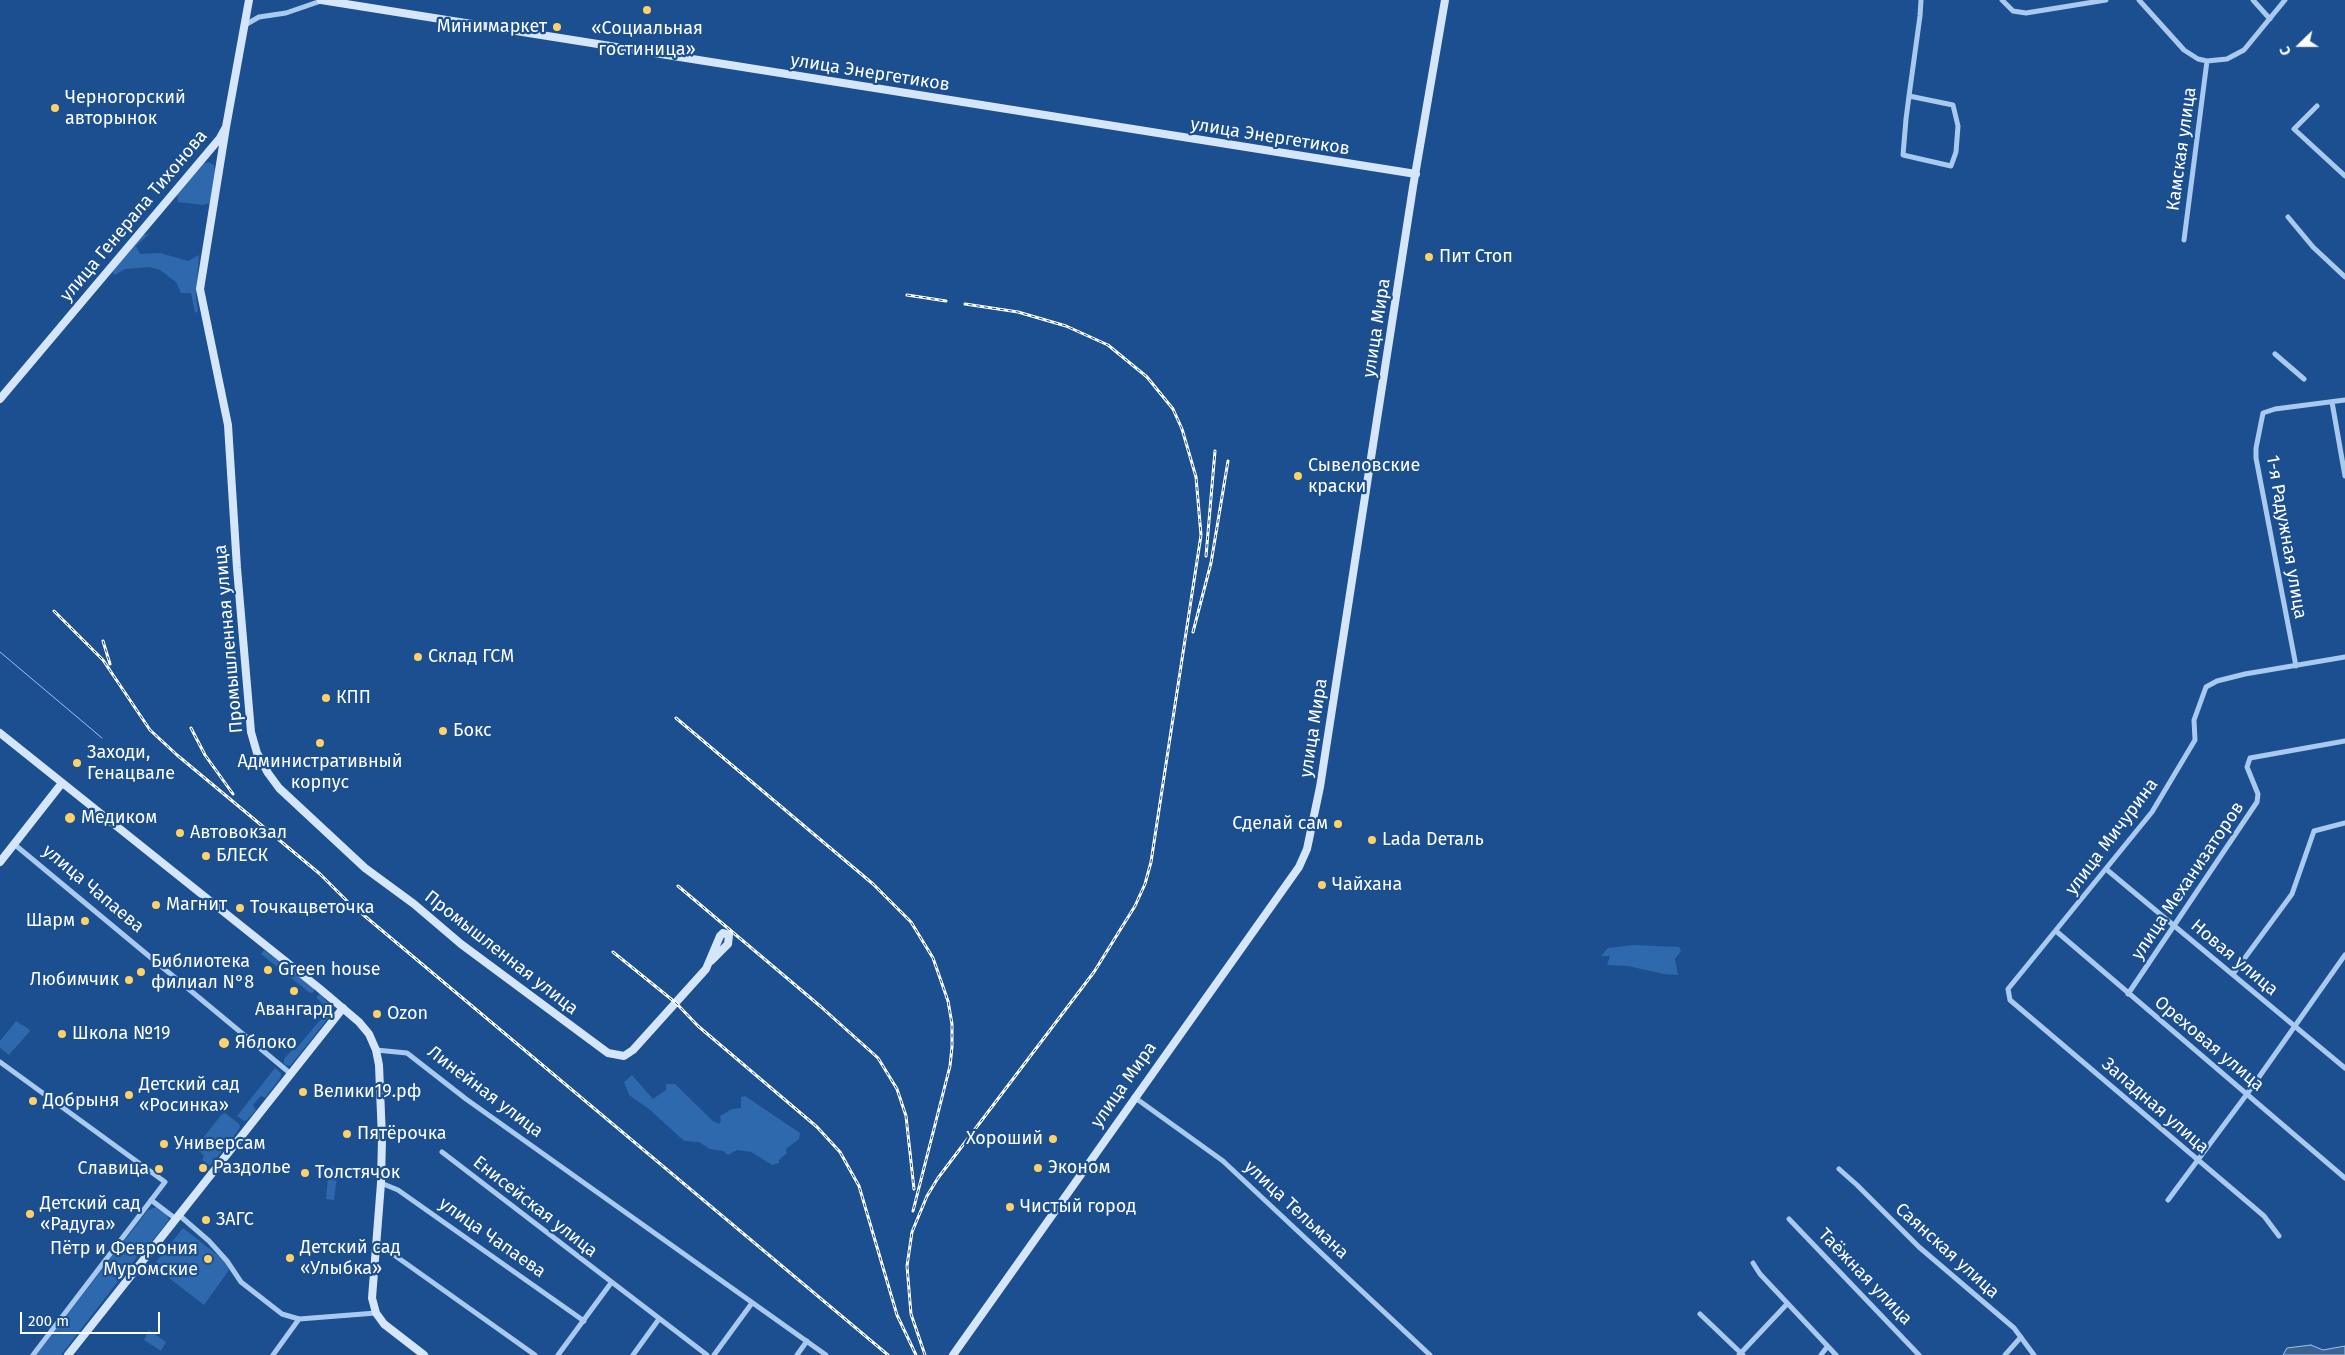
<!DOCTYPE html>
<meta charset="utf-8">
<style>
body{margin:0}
#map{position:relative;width:2345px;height:1355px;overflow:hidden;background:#1b4f8f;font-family:"Fira Sans",sans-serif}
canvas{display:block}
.north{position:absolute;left:2275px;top:20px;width:50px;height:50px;-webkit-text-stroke:4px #1b4f8f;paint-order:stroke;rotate:248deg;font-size:14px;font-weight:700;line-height:20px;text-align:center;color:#fff}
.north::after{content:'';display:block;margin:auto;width:18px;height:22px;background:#fff;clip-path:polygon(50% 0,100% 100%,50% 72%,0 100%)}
.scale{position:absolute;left:20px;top:1312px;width:140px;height:22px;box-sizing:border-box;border:2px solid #fff;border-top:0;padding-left:6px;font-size:15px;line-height:18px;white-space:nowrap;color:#fff;-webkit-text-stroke:4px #1b4f8f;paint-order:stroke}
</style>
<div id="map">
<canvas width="2345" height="1355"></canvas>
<div class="north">С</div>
<div class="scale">200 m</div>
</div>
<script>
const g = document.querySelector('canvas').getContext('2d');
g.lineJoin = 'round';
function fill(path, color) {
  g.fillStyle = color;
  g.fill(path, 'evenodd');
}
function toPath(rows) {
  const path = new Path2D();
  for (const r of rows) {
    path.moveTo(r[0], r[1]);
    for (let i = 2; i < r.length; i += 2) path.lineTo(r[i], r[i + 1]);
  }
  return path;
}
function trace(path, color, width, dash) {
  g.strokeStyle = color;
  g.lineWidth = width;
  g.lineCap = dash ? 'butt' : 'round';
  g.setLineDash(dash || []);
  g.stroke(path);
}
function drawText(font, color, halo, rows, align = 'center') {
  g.font = font + ' "Fira Sans",sans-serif';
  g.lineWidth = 4.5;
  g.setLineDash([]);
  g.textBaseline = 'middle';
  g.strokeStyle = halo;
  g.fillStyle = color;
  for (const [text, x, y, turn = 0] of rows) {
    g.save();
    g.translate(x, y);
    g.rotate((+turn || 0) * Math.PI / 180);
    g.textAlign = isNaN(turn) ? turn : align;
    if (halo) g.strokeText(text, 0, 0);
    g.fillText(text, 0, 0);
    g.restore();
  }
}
fill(toPath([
 [208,162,214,165,215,171,210,203,203,205,178,202,177,195,203,164],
 [150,233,136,246,140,254,160,253,188,261,199,255,196,297,198,311,195,313,191,293,181,293,176,282,160,270,150,267,125,269,115,275,113,273,115,267,141,236],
 [1634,945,1679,947,1681,951,1675,959,1678,975,1664,974,1628,966,1607,965,1610,956,1601,956,1608,948],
 [264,950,314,988,314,992,310,993,261,954],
 [320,994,329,1004,329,1017,291,1065,288,1066,284,1064,284,1059,292,1050,295,1050,326,1013,326,1007,316,997],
 [16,1021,29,1029,30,1031,9,1055,0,1048,0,1041],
 [275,1068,281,1073,281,1077,265,1098,261,1096,253,1105,256,1110,247,1120,244,1121,237,1116],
 [632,1075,653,1099,666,1090,666,1084,675,1084,713,1121,719,1124,721,1121,720,1116,732,1109,741,1108,741,1097,745,1096,800,1133,799,1139,786,1149,787,1153,779,1160,779,1163,772,1165,751,1152,737,1150,728,1155,723,1151,710,1149,699,1142,684,1141,649,1109,629,1095,624,1082],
 [225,1113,239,1124,240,1128,210,1166,202,1160,204,1156,196,1147,221,1115],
 [329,1166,338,1168,334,1200,326,1199],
 [156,1207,167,1215,169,1220,144,1251,140,1253,61,1355,36,1355,148,1210],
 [183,1228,225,1261,229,1270,204,1305,169,1278,172,1273,156,1262],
 [149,1330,166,1342,161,1351,144,1340]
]), '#2e69ad');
const water = toPath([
 [2311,1345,2323,1350,2345,1346,2345,1355,2283,1355,2287,1348,2311,1345]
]);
fill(water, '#3c6290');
trace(water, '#9cc4f0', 1);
trace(toPath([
 [0,652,102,738]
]), '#9cc4f0', 1);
trace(toPath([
 [2002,0,2013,11,2026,13,2106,0],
 [2139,0,2184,50,2198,59,2207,61,2227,59,2244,50,2285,0],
 [2253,0,2270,19],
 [245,25,259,17,286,13,324,0],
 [1909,96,1953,105,1958,126,1956,152,1951,166,1903,155,1906,119,1909,96,1920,16,1921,0],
 [2317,106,2294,129,2345,176],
 [2288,217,2313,247,2345,277],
 [2184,240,2207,61],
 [2275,354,2304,379],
 [2332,402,2345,476],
 [2296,666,2256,458,2256,448,2263,413,2275,409,2345,400],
 [14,844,291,1074],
 [2106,869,2345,1068],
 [2056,931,2345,1178],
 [2233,974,2292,894,2314,831,2345,823],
 [2128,994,2257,802,2258,794,2247,767,2250,758,2345,741],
 [376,1050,407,1053,466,1099,826,1355],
 [0,1062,165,1182,33,1355],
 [1134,1097,1223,1161,1430,1355],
 [442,1152,707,1355],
 [1839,1169,1857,1185,1919,1247,2014,1328,2034,1355],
 [381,1183,398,1190,584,1321],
 [151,1200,176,1219],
 [2168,1200,2247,1094,2345,955],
 [179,1215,209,1241,227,1261,241,1282,282,1314,299,1319,376,1313],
 [1789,1219,1919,1355],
 [2279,1236,2264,1216,2010,1000,2008,989,2152,812,2195,740,2194,720,2206,687,2217,681,2245,674,2345,657],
 [375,1245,380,1245,535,1355],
 [1753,1263,1760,1274,1836,1355],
 [1700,1314,1743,1355],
 [273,1355,299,1319],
 [558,1355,611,1283],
 [633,1355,659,1319],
 [714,1355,752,1303],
 [797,1355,807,1341],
 [1739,1355,1787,1304],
 [1821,1355,1827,1347],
 [2005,1355,2021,1337]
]), '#a9c9ee', 5);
trace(toPath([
 [321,0,1416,174],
 [226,127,200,289,228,425,237,568,251,732,257,753,268,773,279,788,365,868,414,904,461,944,608,1053,624,1056,633,1050,706,969,720,936,723,933,729,935,728,944,711,961],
 [0,399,220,138,226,127,249,0],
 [0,733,319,988,359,1022,369,1034,376,1050,379,1065,382,1138,381,1183,372,1298,376,1313,384,1324,424,1355],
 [0,862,62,783],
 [68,1355,343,1008],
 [953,1355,1299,867,1307,849,1320,787,1413,187,1445,0]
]), '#d6e6fa', 8);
const rail = toPath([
 [907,295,946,301],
 [1206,556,1215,451],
 [54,611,103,660,150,730,177,755,320,874,348,902,888,1355],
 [1193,632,1211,563,1228,461],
 [103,641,110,664],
 [676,718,873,884,911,922,933,958,948,1001,952,1024,952,1047,950,1066,913,1211],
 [191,728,205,755,233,794],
 [678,886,820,1006,878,1058,897,1089,906,1116,914,1189],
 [613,952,676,1003,698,1026,817,1127,840,1152,859,1186,897,1315,916,1355],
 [925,1355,911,1314,907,1266,912,1232,927,1196,938,1178,1094,972,1135,906,1145,884,1151,862,1201,535,1196,477,1182,429,1173,409,1147,377,1108,345,1066,326,1018,312,965,304]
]);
trace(rail, '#fff', 3);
trace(rail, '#1b4f8f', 1, [4]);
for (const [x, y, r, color] of [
 [647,10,5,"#ffd166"],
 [557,27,5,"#ffd166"],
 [55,108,5,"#ffd166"],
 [1429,257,5,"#ffd166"],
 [1298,476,5,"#ffd166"],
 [418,657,5,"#ffd166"],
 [326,698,5,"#ffd166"],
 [443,731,5,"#ffd166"],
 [320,743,5,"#ffd166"],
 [77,763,5,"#ffd166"],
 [70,818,6,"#ffd166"],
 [1338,824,5,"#ffd166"],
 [180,833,5,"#ffd166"],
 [1372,840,5,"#ffd166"],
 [206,856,5,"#ffd166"],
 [1322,885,5,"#ffd166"],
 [156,905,5,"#ffd166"],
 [240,908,5,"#ffd166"],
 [85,921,5,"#ffd166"],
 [268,970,5,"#ffd166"],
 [141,972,5,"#ffd166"],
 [129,980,5,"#ffd166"],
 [294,991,5,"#ffd166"],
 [377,1014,5,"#ffd166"],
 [62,1034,5,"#ffd166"],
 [224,1043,6,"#ffd166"],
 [303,1092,5,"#ffd166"],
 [129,1095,5,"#ffd166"],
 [33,1101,5,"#ffd166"],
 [347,1134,5,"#ffd166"],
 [1053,1139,5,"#ffd166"],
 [164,1144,5,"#ffd166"],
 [203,1168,5,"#ffd166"],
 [1038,1168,5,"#ffd166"],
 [159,1169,5,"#ffd166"],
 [305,1173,5,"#ffd166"],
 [1010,1207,5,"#ffd166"],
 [30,1214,5,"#ffd166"],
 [206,1220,5,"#ffd166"],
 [290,1258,5,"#ffd166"],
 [208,1259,5,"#ffd166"]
]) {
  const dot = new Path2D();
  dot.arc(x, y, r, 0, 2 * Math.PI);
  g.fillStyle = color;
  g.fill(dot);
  trace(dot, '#1b4f8f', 2);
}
drawText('18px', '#fff', '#1b4f8f', [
 ["Мини маркет",547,27,"right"],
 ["«Социальная",647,29,"center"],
 ["гостиница»",647,50,"center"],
 ["Черногорский",65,98],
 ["авторынок",65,119],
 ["Пит Стоп",1439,257],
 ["Сывеловские",1308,466],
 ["краски",1308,487],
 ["Склад ГСМ",428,657],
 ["КПП",336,698],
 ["Бокс",453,731],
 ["Заходи,",87,753],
 ["Генацвале",87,774],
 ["Административный",320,762,"center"],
 ["корпус",320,783,"center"],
 ["Медиком",81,818],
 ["Сделай сам",1328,824,"right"],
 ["Автовокзал",190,833],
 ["Lada Dеталь",1382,840],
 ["БЛЕСК",216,856],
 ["Чайхана",1332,885],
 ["Магнит",166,905],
 ["Точкацветочка",250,908],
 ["Шарм",75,921,"right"],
 ["Библиотека",151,962],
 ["филиал N°8",151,983],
 ["Green house",278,970],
 ["Любимчик",119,980,"right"],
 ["Авангард",294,1010,"center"],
 ["Ozon",387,1014],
 ["Школа №19",72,1034],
 ["Яблоко",235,1043],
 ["Детский сад",139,1085],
 ["«Росинка»",139,1106],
 ["Велики19.рф",313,1092],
 ["Добрыня",43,1101],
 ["Пятёрочка",357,1134],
 ["Хороший",1043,1139,"right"],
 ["Универсам",174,1144],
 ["Раздолье",213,1168],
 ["Эконом",1048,1168],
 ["Славица",149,1169,"right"],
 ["Толстячок",315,1173],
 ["Детский сад",40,1204],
 ["«Радуга»",40,1225],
 ["Чистый город",1020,1207],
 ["ЗАГС",216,1220],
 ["Детский сад",300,1248],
 ["«Улыбка»",300,1269],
 ["Пётр и Феврония",198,1249,"right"],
 ["Муромские",198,1270,"right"]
], 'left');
drawText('18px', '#fff', '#1b4f8f', [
 ["улица Энергетиков",870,73,9],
 ["улица Энергетиков",1270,137,9],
 ["Камская улица",2182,149,-82],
 ["улица Генерала Тихонова",134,216,-50],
 ["улица Мира",1377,328,-81],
 ["1-я Радужная улица",2286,537,80],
 ["Промышленная улица",229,639,-95],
 ["улица Мира",1314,728,-81],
 ["улица Мичурина",2112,837,-53],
 ["улица Механизаторов",2188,881,-56],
 ["улица Чапаева",93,889,40],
 ["Промышленная улица",501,953,38],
 ["Новая улица",2234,958,40],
 ["Ореховая улица",2209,1044,40],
 ["улица Мира",1124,1085,-55],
 ["Линейная улица",485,1092,37],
 ["Западная улица",2155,1106,41],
 ["Енисейская улица",535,1207,38],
 ["улица Тельмана",1296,1210,43],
 ["улица Чапаева",492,1238,35],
 ["Саянская улица",1947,1251,42],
 ["Таёжная улица",1865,1277,46]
]);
</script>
